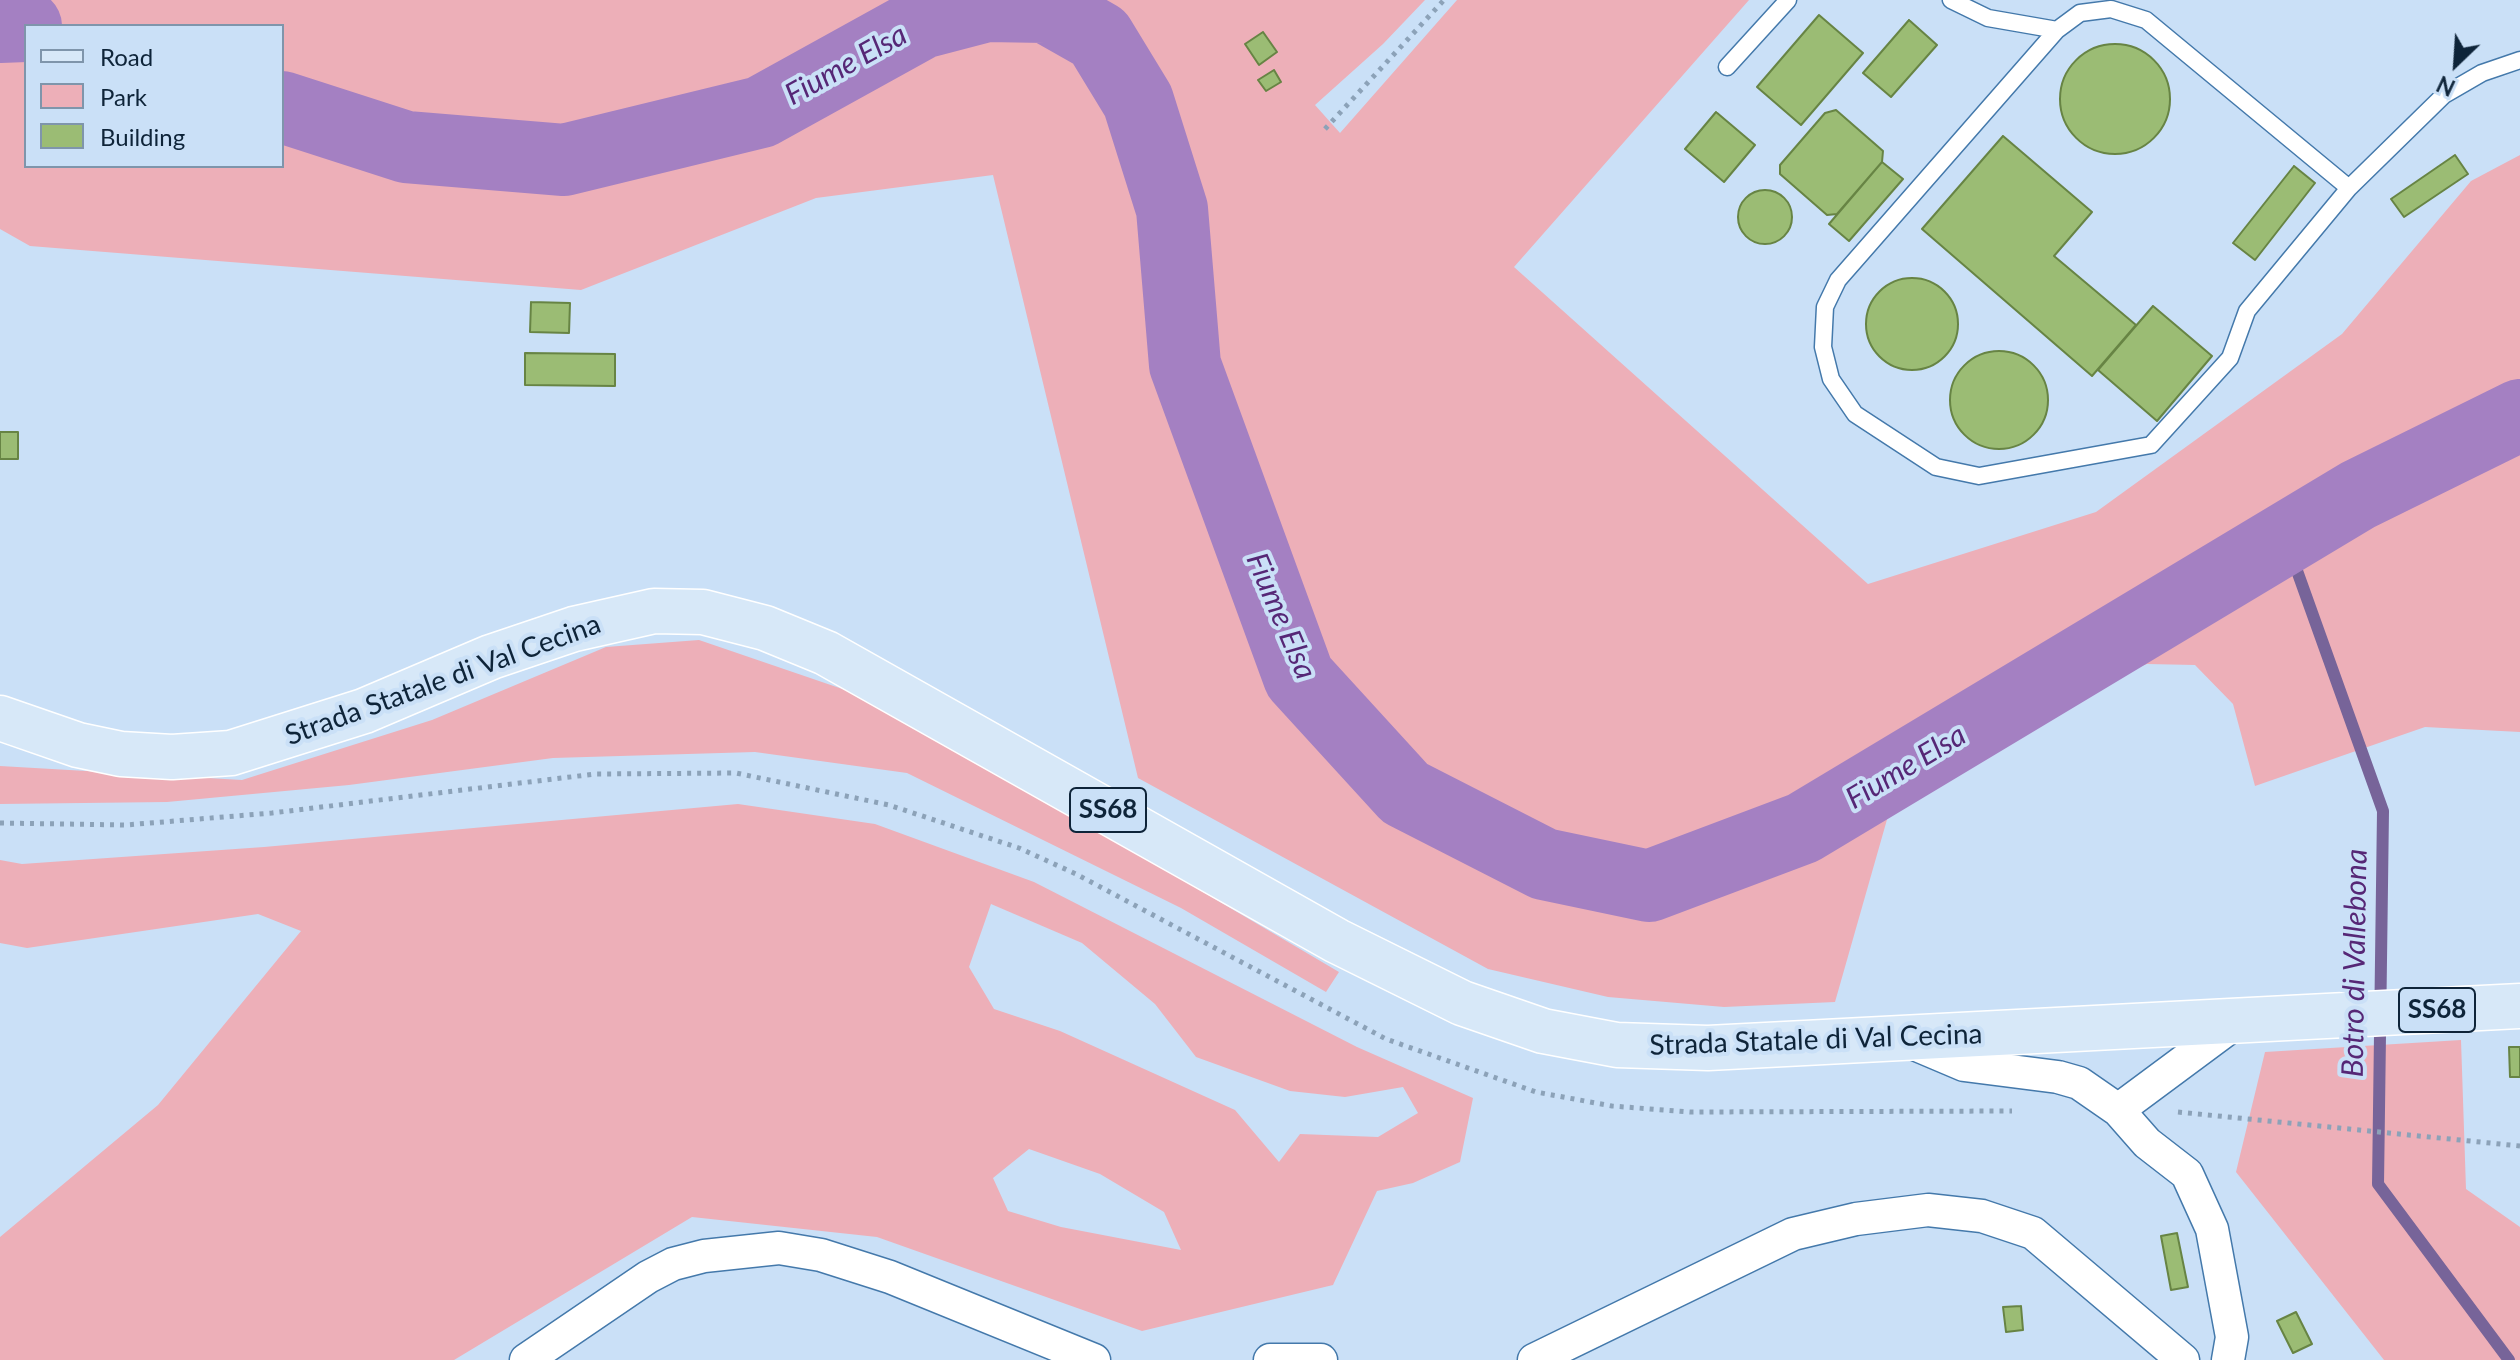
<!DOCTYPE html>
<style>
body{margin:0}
#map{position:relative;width:2520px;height:1360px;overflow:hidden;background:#cae0f7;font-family:Lato,sans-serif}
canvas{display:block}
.legend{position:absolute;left:24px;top:24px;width:260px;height:144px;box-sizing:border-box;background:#cae0f7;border:2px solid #7f95ab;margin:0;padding:10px 14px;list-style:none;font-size:24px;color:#0e2439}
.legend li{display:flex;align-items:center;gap:16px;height:40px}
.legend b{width:40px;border:2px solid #7f95ab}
.north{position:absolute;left:2416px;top:24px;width:80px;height:80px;-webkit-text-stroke:6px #cae0f7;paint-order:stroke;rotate:205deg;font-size:22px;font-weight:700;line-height:32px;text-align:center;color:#0e2439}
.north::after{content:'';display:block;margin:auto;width:28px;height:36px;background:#0e2439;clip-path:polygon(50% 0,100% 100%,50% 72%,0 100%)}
</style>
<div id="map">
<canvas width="2520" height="1360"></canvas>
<ul class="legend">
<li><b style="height:10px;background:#d7e8f8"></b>Road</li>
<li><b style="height:22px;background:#edafb8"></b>Park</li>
<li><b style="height:22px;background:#9bbc74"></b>Building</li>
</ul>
<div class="north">N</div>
</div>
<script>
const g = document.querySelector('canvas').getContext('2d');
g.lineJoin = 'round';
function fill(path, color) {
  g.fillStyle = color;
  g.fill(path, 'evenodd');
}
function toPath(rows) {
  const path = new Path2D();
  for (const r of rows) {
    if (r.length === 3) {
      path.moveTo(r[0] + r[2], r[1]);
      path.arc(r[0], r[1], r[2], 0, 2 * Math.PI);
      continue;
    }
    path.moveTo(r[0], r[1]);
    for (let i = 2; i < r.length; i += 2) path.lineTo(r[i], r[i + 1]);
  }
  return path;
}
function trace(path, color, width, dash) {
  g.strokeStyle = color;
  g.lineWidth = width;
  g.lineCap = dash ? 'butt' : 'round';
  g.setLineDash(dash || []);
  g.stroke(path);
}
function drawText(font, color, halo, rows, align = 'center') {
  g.font = font + ' Lato,sans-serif';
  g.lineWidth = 8;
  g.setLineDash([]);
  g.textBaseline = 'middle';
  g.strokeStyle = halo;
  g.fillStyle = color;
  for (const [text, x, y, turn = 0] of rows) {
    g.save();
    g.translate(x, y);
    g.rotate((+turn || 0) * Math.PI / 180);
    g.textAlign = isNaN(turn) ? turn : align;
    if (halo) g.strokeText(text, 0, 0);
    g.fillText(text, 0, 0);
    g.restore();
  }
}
fill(toPath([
 [0,0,1425,0,1383,44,1315,105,1340,133,1457,0,1749,0,1514,267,1868,584,2096,512,2342,334,2471,181,2520,155,2520,395,2509,400,2517,424,2520,424,2520,732,2425,727,2255,786,2233,704,2195,665,2147,664,2108,678,1890,809,1835,1002,1724,1007,1608,997,1488,969,1138,778,993,175,816,198,581,290,30,246,0,229],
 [26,26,282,26,282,166,26,166],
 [699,640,860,695,1069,813,1339,972,1326,992,1181,908,907,773,755,752,553,758,349,785,167,802,0,804,0,766,242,780,432,720,606,647],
 [738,804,875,824,1034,882,1357,1047,1473,1098,1460,1162,1413,1183,1377,1191,1333,1285,1142,1331,877,1237,692,1217,454,1360,0,1360,0,1237,158,1105,301,931,258,914,27,948,0,943,0,860,22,864,264,847],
 [991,904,1082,943,1155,1004,1196,1057,1290,1091,1345,1097,1403,1087,1418,1113,1378,1137,1300,1134,1279,1162,1235,1110,1060,1031,994,1009,969,967],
 [1029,1149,1100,1174,1164,1212,1181,1250,1061,1227,1008,1211,993,1178],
 [2461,1040,2466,1189,2520,1227,2520,1360,2384,1360,2236,1172,2265,1052]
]), '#edafb8');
trace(toPath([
 [2286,540,2383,811,2378,1184,2509,1360]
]), '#776499', 12);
trace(toPath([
 [0,27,26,26],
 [282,107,406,147,564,160,761,112,922,23,987,6,1046,7,1099,37,1138,101,1172,209,1185,365,1299,677,1405,793,1544,864,1649,886,1803,828,2358,495,2520,415]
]), '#a480c2', 72);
const building = toPath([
 [1819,15,1863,53,1801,125,1757,87,1819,15],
 [1909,20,1937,45,1891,97,1863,73,1909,20],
 [1263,32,1277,52,1259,65,1245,44,1263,32],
 [2115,99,55],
 [1274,70,1281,82,1266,91,1258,80,1274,70],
 [1836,110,1883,151,1882,162,1837,214,1827,215,1780,174,1780,165,1825,113,1836,110],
 [1716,112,1755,145,1724,182,1685,149,1716,112],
 [2003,136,2092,212,2054,256,2136,325,2092,376,1922,229,2003,136],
 [2455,155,2468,174,2404,217,2391,199,2455,155],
 [1882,162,1903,179,1849,241,1829,224,1882,162],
 [2294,166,2315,183,2255,260,2233,243,2294,166],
 [1765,217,27],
 [1912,324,46],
 [531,302,570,303,569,333,530,332,531,302],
 [2153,306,2212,356,2157,421,2098,370,2153,306],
 [1999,400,49],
 [525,353,615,354,615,386,525,385,525,353],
 [0,432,18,432,18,459,0,459,0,432],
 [2509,1047,2520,1047,2520,1077,2510,1077,2509,1047],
 [2177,1233,2188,1287,2171,1290,2161,1236,2177,1233],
 [2021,1306,2023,1330,2006,1332,2003,1307,2021,1306],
 [2296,1312,2312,1344,2293,1353,2277,1321,2296,1312]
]);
fill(building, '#9bbc74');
trace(building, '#678444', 2);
const lane = toPath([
 [1951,0,1988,18,2057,30],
 [1727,67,1788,0],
 [2349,188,2146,20,2111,9,2080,13,2057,30,1838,280,1825,307,1823,347,1831,379,1855,414,1936,467,1979,476,2151,445,2230,358,2247,311,2349,188,2444,95,2482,73,2520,60]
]);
const street = toPath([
 [1905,1040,1964,1065,2058,1077,2079,1083,2118,1110,2147,1143,2187,1174,2212,1229,2232,1337,2228,1360],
 [2118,1110,2238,1021],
 [526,1360,648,1277,673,1264,704,1256,779,1248,821,1255,890,1277,1094,1360],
 [1270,1360,1321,1360],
 [1534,1360,1793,1234,1856,1219,1928,1210,1982,1216,2033,1233,2183,1360]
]);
const primary = toPath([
 [0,718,78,745,121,754,172,757,231,753,364,711,491,657,574,629,654,611,703,612,765,628,826,653,1337,941,1462,1003,1543,1031,1617,1045,1708,1048,2520,1006]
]);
trace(lane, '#4479ab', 19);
trace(street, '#4479ab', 35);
trace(primary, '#fff', 47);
trace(toPath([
 [1325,129,1444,0],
 [0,823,126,825,272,813,595,774,736,773,889,805,1019,848,1076,874,1386,1039,1536,1092,1612,1106,1690,1112,2012,1111],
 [2178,1112,2520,1146]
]), '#8ca2b8', 5, [4, 6]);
trace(lane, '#fff', 16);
trace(street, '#fff', 32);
trace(primary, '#d7e8f8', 44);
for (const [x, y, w] of [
 [1108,810,76],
 [2437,1010,76]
]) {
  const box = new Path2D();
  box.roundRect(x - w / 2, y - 22, w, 44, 6);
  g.fillStyle = '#cae0f7';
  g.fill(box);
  trace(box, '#0e2439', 2);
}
drawText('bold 26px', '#0e2439', null, [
 ["SS68",1108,810],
 ["SS68",2437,1010]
]);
drawText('28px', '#0e2439', '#cae0f7', [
 ["Strada Statale di Val Cecina",443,680,-20],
 ["Strada Statale di Val Cecina",1816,1040,-2]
]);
drawText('italic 30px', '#562776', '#cae0f7', [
 ["Fiume Elsa",846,65,-29],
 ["Fiume Elsa",1281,616,67],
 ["Fiume Elsa",1906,767,-31],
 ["Botro di Vallebona",2355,963,-89]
]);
</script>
